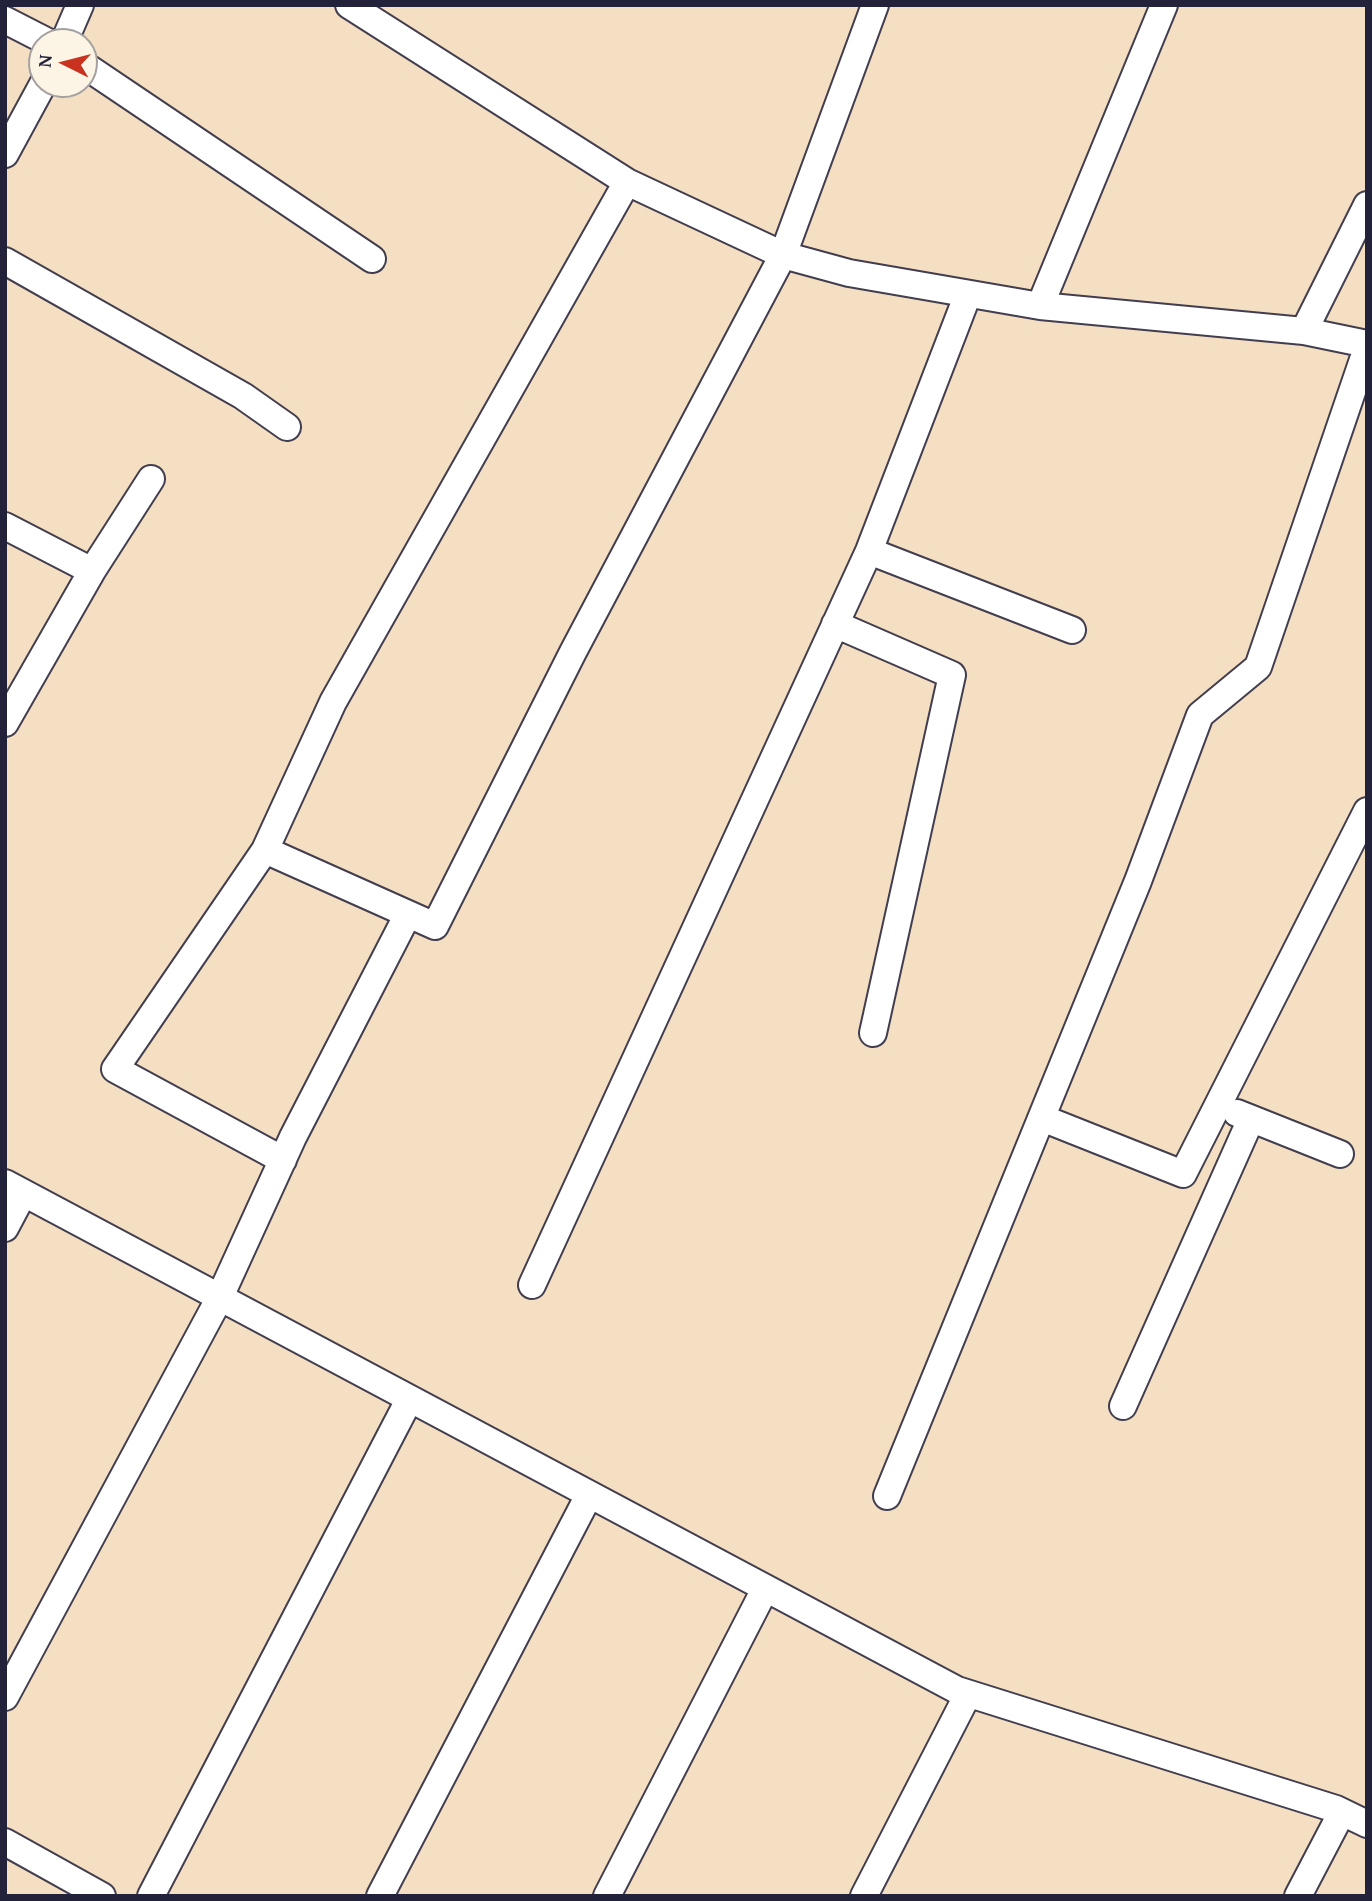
<!DOCTYPE html>
<style>
body{margin:0}
#map{position:relative;width:1372px;height:1901px;overflow:hidden;background:#f5dfc3;font-family:"Gentium Book Plus",serif}
canvas{display:block}
.frame{position:absolute;inset:0;border:7px solid #22223b;pointer-events:none}
.north{position:absolute;left:28px;top:28px;width:70px;height:70px;box-sizing:border-box;background:#fcf5e5;border:2px solid #a5a1a1;border-radius:50%;rotate:276deg;font-size:19px;font-weight:700;line-height:28px;text-align:center;color:#22223b}
.north::after{content:'';display:block;margin:auto;width:24px;height:32px;background:#c8321e;clip-path:polygon(50% 0,100% 100%,50% 72%,0 100%)}
</style>
<div id="map">
<canvas width="1372" height="1901"></canvas>
<div class="frame"></div>
<div class="north">N</div>
</div>
<script>
const g = document.querySelector('canvas').getContext('2d');
g.lineJoin = 'round';
function toPath(rows) {
  const path = new Path2D();
  for (const r of rows) {
    path.moveTo(r[0], r[1]);
    for (let i = 2; i < r.length; i += 2) path.lineTo(r[i], r[i + 1]);
  }
  return path;
}
function trace(path, color, width, dash) {
  g.strokeStyle = color;
  g.lineWidth = width;
  g.lineCap = dash ? 'butt' : 'round';
  g.setLineDash(dash || []);
  g.stroke(path);
}
const minor = toPath([
 [349,5,627,182,783,255,849,273,1040,306,1304,331,1367,344],
 [5,20,48,42],
 [64,42,80,5],
 [84,65,372,259],
 [5,154,43,84],
 [5,261,243,396,287,427],
 [1040,306,1164,5],
 [1304,331,1367,205],
 [5,526,92,571],
 [869,551,1072,630],
 [835,624,952,675,873,1033],
 [5,723,92,571,151,479],
 [265,850,435,926,573,652,783,255,875,5],
 [1237,1113,1340,1154],
 [1042,1118,1183,1174,1367,811],
 [283,1160,115,1069,265,850,333,702,627,182],
 [5,1183,957,1690,1336,1809,1367,1824],
 [5,1228,23,1194],
 [532,1285,869,551,968,294],
 [1123,1406,1251,1119],
 [887,1496,1138,881,1200,715,1258,667,1367,348],
 [5,1697,219,1299,293,1137,408,914],
 [5,1842,102,1896],
 [151,1896,409,1400],
 [380,1896,589,1495],
 [607,1896,765,1589],
 [864,1896,968,1694],
 [1298,1896,1342,1812]
]);
trace(minor, '#423e4f', 30);
trace(minor, '#fff', 26);
</script>
